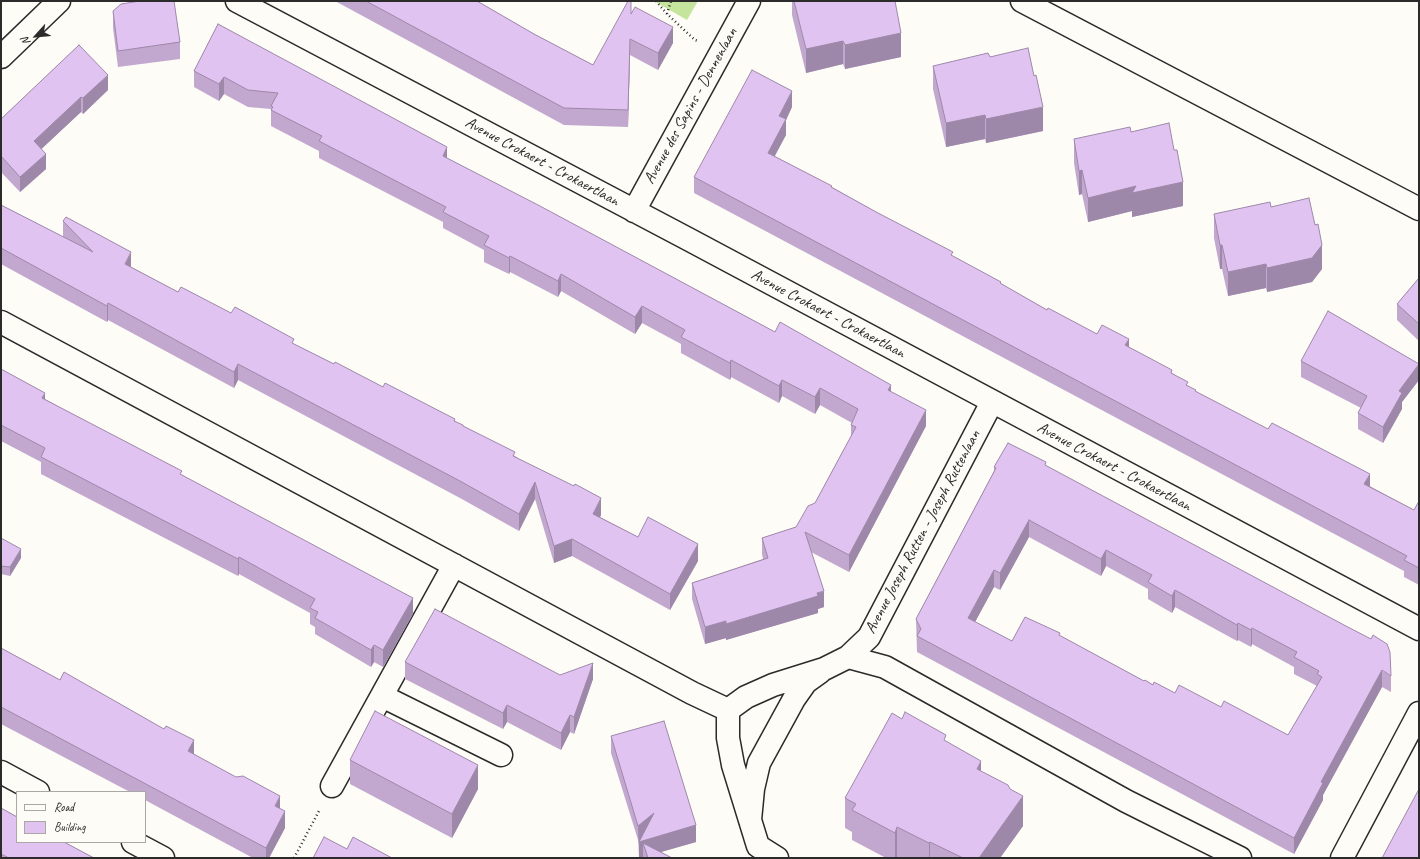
<!DOCTYPE html>
<style>
body{margin:0}
#map{position:relative;width:1420px;height:859px;overflow:hidden;background:#fdfcf7;font-family:Caveat,sans-serif}
canvas{display:block}
.frame{position:absolute;inset:0;border:2px solid #2b2b2b;pointer-events:none}
.legend{position:absolute;left:16px;top:791px;width:130px;height:52px;box-sizing:border-box;background:#fdfcf7;border:1px solid #a9a8a5;margin:0;padding:5px 7px;list-style:none;font-size:12px;color:#2b2b2b}
.legend li{display:flex;align-items:center;gap:8px;height:20px}
.legend b{width:20px;border:1px solid #a9a8a5}
.north{position:absolute;left:16px;top:16px;width:40px;height:40px;-webkit-text-stroke:3px #fdfcf7;paint-order:stroke;rotate:243deg;font-size:11px;font-weight:700;line-height:16px;text-align:center;color:#2b2b2b}
.north::after{content:'';display:block;margin:auto;width:14px;height:18px;background:#2b2b2b;clip-path:polygon(50% 0,100% 100%,50% 72%,0 100%)}
</style>
<div id="map">
<canvas width="1420" height="859"></canvas>
<div class="frame"></div>
<ul class="legend">
<li><b style="height:5px;background:#fdfcf7"></b>Road</li>
<li><b style="height:11px;background:#e1c3f1"></b>Building</li>
</ul>
<div class="north">N</div>
</div>
<script>
const g = document.querySelector('canvas').getContext('2d');
g.lineJoin = 'round';
function fill(path, color) {
  g.fillStyle = color;
  g.fill(path, 'evenodd');
}
function toPath(rows) {
  const path = new Path2D();
  for (const r of rows) {
    path.moveTo(r[0], r[1]);
    for (let i = 2; i < r.length; i += 2) path.lineTo(r[i], r[i + 1]);
  }
  return path;
}
function trace(path, color, width, dash) {
  g.strokeStyle = color;
  g.lineWidth = width;
  g.lineCap = dash ? 'butt' : 'round';
  g.setLineDash(dash || []);
  g.stroke(path);
}
function drawText(font, color, halo, rows, align = 'center') {
  g.font = font + ' Caveat,sans-serif';
  g.lineWidth = 4;
  g.setLineDash([]);
  g.textBaseline = 'middle';
  g.strokeStyle = halo;
  g.fillStyle = color;
  for (const [text, x, y, turn = 0] of rows) {
    g.save();
    g.translate(x, y);
    g.rotate((+turn || 0) * Math.PI / 180);
    g.textAlign = isNaN(turn) ? turn : align;
    if (halo) g.strokeText(text, 0, 0);
    g.fillText(text, 0, 0);
    g.restore();
  }
}
fill(toPath([
 [654,1,698,1,687,20]
]), '#c5e59d');
const minor = toPath([
 [237,1,688,239,1419,629],
 [1022,1,1419,209],
 [1,57,59,1],
 [634,211,749,1],
 [1,322,692,693,728,710],
 [848,657,869,637,992,402],
 [382,696,501,755],
 [728,710,746,697,773,685,824,669,848,657,885,667,1126,801,1240,858],
 [728,710,728,738,733,765,758,846,777,858],
 [1,772,38,792],
 [332,786,454,565],
 [750,820,753,789,759,763,794,699,806,682,820,672],
 [133,842,163,858],
 [1342,858,1419,713]
]);
trace(minor, '#2b2b2b', 25);
trace(toPath([
 [656,1,667,14,695,40,698,41],
 [667,14,671,1],
 [294,858,320,809]
]), '#2b2b2b', 2.5, [1, 3]);
trace(minor, '#fdfcf7', 22);
fill(toPath([
 [335,1,477,1,534,34,593,65,631,13,673,43,658,70,630,55,628,127,564,125],
 [792,1,893,1,901,57,845,69,843,64,806,73,792,15],
 [113,11,180,42,180,59,118,67,113,28],
 [218,24,447,158,775,332,891,392,926,426,849,572,811,552,824,607,818,609,818,613,726,640,726,638,705,644,692,599,692,583,763,559,762,554,762,538,796,527,815,503,851,436,851,425,852,423,820,405,815,414,782,396,779,403,731,377,730,380,681,353,681,344,642,323,635,334,561,291,558,297,510,272,509,274,484,262,484,250,443,228,443,222,319,158,319,151,271,126,271,109,248,107,224,94,219,101,194,87,194,71],
 [79,45,108,90,83,114,81,112,41,149,46,169,20,192,1,172,1,119],
 [990,57,1043,131,986,143,985,139,946,147,933,89,933,66],
 [792,107,786,120,786,135,774,156,832,187,1047,310,1097,334,1129,347,1172,373,1196,392,1414,510,1419,501,1419,585,1404,577,1404,571,694,193,694,177],
 [1131,132,1183,206,1132,217,1132,211,1088,222,1082,194,1079,195,1074,163,1074,139],
 [1,205,63,237,63,221,131,267,178,292,231,313,294,344,334,364,455,421,515,456,601,515,600,517,638,537,698,561,670,610,572,556,554,563,535,499,519,531,460,498,238,380,234,388,108,320,107,322,1,264],
 [1271,207,1322,269,1312,282,1267,292,1266,288,1228,296,1222,269,1220,269,1214,238,1214,214],
 [1419,278,1419,341,1397,320,1397,304],
 [1301,361,1419,380,1402,402,1402,409,1383,443,1358,429,1358,413,1361,408,1301,377],
 [1,369,45,399,182,475,413,614,383,667,374,662,371,667,315,634,315,627,310,624,310,613,239,574,238,576,41,474,41,462,1,441],
 [1046,466,1391,676,1391,692,1382,687,1323,795,1323,800,1294,854,917,652,916,619,994,471,994,467],
 [1029,537,1101,576,1106,566,1148,589,1148,599,1172,613,1175,607,1237,641,1238,640,1251,647,1252,644,1294,667,1294,674,1317,686,1288,735,1221,707,1175,693,1144,681,1060,636,1012,641,975,622,994,587,1000,590],
 [1,538,21,558,10,576,1,574],
 [1,648,194,754,280,808,285,828,269,858,253,858,145,800,145,792,130,792,1,724],
 [405,662,560,675,593,679,574,734,570,732,561,750,507,722,503,729,405,679],
 [902,719,946,742,981,771,1023,826,1000,858,899,858,897,857,897,858,886,858,852,840,852,832,845,828,845,798],
 [611,736,696,842,661,852,672,858,639,858,639,843,611,753],
 [350,760,478,789,452,838,350,784],
 [1,808,94,858,1,858]
]), '#c2a8cf');
fill(toPath([
 [673,27,673,43,658,70,658,53],
 [901,33,901,57,845,69,845,45],
 [630,39,630,55,628,127,628,110],
 [843,41,843,64,806,73,806,49],
 [108,75,108,90,83,114,83,98],
 [224,77,224,94,219,101,219,84],
 [792,91,792,107,786,120,786,135,768,169,768,153,779,116],
 [81,97,81,112,34,156,34,141],
 [1043,107,1043,131,986,143,986,119],
 [985,115,985,139,946,147,946,123],
 [447,147,447,164,443,156],
 [46,154,46,169,20,192,20,177],
 [1082,170,1082,194,1079,195,1079,171],
 [1183,182,1183,206,1132,217,1132,211,1088,222,1088,198,1136,186],
 [1220,245,1222,245,1222,269,1220,269],
 [1322,245,1322,269,1312,282,1267,292,1267,268],
 [131,252,131,269,125,264],
 [510,256,510,272,509,274,509,258],
 [1266,264,1266,288,1228,296,1228,272],
 [561,274,561,291,558,297,558,281],
 [108,303,108,320,107,322,107,306],
 [642,306,642,323,635,334,635,317],
 [1129,339,1129,355,1125,345],
 [731,360,731,377,730,380,730,363],
 [238,364,238,380,234,388,234,372],
 [1419,364,1419,380,1402,402,1402,409,1383,443,1383,427,1399,391],
 [782,380,782,396,779,403,779,386],
 [891,385,891,402,888,390],
 [820,388,820,405,815,414,815,397],
 [45,393,45,409,42,398],
 [926,410,926,426,849,572,849,555],
 [1370,474,1370,490,1364,484],
 [535,482,535,499,519,531,519,514],
 [601,498,601,515,593,531,593,514],
 [1029,520,1029,537,1000,590,1000,573],
 [572,539,572,556,554,563,554,546],
 [698,544,698,561,670,610,670,594],
 [21,549,21,558,10,576,10,567],
 [1106,550,1106,566,1101,576,1101,559],
 [239,557,239,574,238,576,238,559],
 [994,570,994,587,968,635,968,618],
 [1175,590,1175,607,1172,613,1172,596],
 [824,591,824,607,818,609,818,613,726,640,726,624],
 [413,598,413,614,383,667,383,650],
 [726,621,726,638,705,644,705,627],
 [1238,623,1238,640,1237,641,1237,625],
 [1252,628,1252,644,1251,647,1251,630],
 [374,645,374,662,371,667,371,650],
 [593,663,593,679,574,734,574,717],
 [1382,670,1382,687,1323,795,1323,800,1294,854,1294,838,1321,782],
 [507,705,507,722,503,729,503,713],
 [570,715,570,732,561,750,561,733],
 [194,740,194,757,188,751],
 [981,761,981,791,977,769],
 [478,765,478,789,452,838,452,814],
 [280,796,280,813,275,806],
 [1023,796,1023,826,1000,858,979,858],
 [285,811,285,828,269,858,266,858,266,848],
 [654,813,696,825,696,842,647,856,643,843,643,858,639,858,638,826],
 [897,827,897,858,895,858,895,833],
 [930,842,930,858,929,858,929,843]
]), '#9e88a9');
const building = toPath([
 [140,1,174,1,180,42,118,51,113,11,121,4,140,1],
 [366,1,477,1,534,34,593,65,628,1,631,1,631,14,635,7,673,27,658,53,630,39,628,110,564,108,366,1],
 [794,1,895,1,901,33,845,45,843,41,806,49,794,1],
 [218,24,447,147,443,156,540,206,775,332,780,322,891,385,888,390,926,410,849,555,805,532,824,591,817,593,818,596,726,624,726,621,705,627,692,583,768,558,762,538,796,527,808,506,815,503,856,427,851,425,858,409,820,388,815,397,782,380,779,386,731,360,730,363,681,337,685,330,642,306,635,317,561,274,558,281,510,256,509,258,484,245,489,236,443,212,446,207,319,141,322,136,271,110,273,107,271,106,278,93,248,90,224,77,219,84,194,71,218,24],
 [79,45,108,75,83,98,81,97,34,141,46,154,20,177,1,156,1,119,79,45],
 [1028,48,1034,76,1036,75,1043,107,986,119,985,115,946,123,933,66,988,53,990,57,1028,48],
 [752,70,792,91,779,116,786,119,768,153,832,186,831,187,878,213,953,252,951,255,1001,282,1000,283,1047,310,1048,308,1097,334,1102,325,1129,339,1125,345,1172,370,1171,373,1188,382,1186,385,1196,390,1195,391,1268,429,1272,423,1370,474,1364,484,1414,510,1419,501,1419,568,1404,560,1407,556,694,177,752,70],
 [1169,123,1174,150,1177,150,1183,182,1132,193,1136,186,1088,198,1082,170,1079,171,1074,139,1130,127,1131,132,1169,123],
 [1309,198,1315,225,1318,224,1322,245,1312,258,1267,268,1266,264,1228,272,1222,245,1220,245,1214,214,1270,202,1271,207,1309,198],
 [1,205,93,252,63,221,66,217,131,252,125,264,178,292,181,287,231,313,235,307,294,339,292,343,334,364,335,362,383,387,385,383,455,419,454,421,463,425,463,426,515,452,513,456,574,486,575,484,601,498,593,514,638,537,648,517,698,544,670,594,572,539,554,546,535,482,519,514,460,481,238,364,234,372,108,303,107,306,1,248,1,205],
 [1419,278,1419,324,1397,304,1419,278],
 [1328,311,1419,364,1399,391,1402,393,1383,427,1358,413,1367,396,1301,361,1328,311],
 [1,369,45,393,42,398,182,471,180,474,413,598,383,650,374,645,371,650,315,618,318,612,310,608,315,599,239,557,238,559,41,457,45,448,1,425,1,369],
 [1008,443,1046,462,1045,465,1344,625,1371,639,1373,635,1387,644,1390,652,1391,676,1382,670,1321,782,1323,783,1294,838,917,636,921,629,916,619,996,468,994,467,1008,443],
 [1029,520,1101,559,1106,550,1152,575,1148,582,1172,596,1175,590,1237,625,1238,623,1251,630,1252,628,1297,652,1294,657,1319,671,1317,674,1322,677,1288,735,1224,701,1221,707,1179,685,1175,693,1154,682,1153,685,1145,680,1144,681,1059,635,1060,633,1025,617,1012,641,968,618,994,570,1000,573,1029,520],
 [1,538,21,549,10,567,1,566,1,538],
 [435,609,560,675,593,663,574,717,570,715,561,733,507,705,503,713,405,662,435,609],
 [1,648,60,680,64,672,164,729,166,726,194,740,188,751,236,777,243,776,280,796,275,806,285,811,266,848,67,742,1,707,1,648],
 [375,711,478,765,452,814,350,760,375,711],
 [905,712,946,735,944,740,981,761,977,769,1008,785,1010,789,1023,796,979,858,963,858,930,842,929,843,897,827,895,833,852,810,856,804,845,798,892,713,902,719,905,712],
 [664,721,696,825,639,842,654,813,638,826,611,736,664,721],
 [1419,789,1419,858,1382,858,1419,789],
 [1,808,17,817,17,842,64,842,94,858,9,858,1,854,1,808],
 [324,837,347,849,353,837,392,858,313,858,324,837],
 [643,843,672,858,648,858,643,843]
]);
fill(building, '#e1c3f1');
trace(building, '#9e88a9', 1);
drawText('16px', '#2b2b2b', '#fdfcf7', [
 ["Avenue des Sapins - Dennenlaan",691,106,-61],
 ["Avenue Crokaert - Crokaertlaan",542,162,28],
 ["Avenue Crokaert - Crokaertlaan",828,314,28],
 ["Avenue Crokaert - Crokaertlaan",1114,467,28],
 ["Avenue Joseph Rutten - Joseph Ruttenlaan",923,532,-62]
]);
</script>
